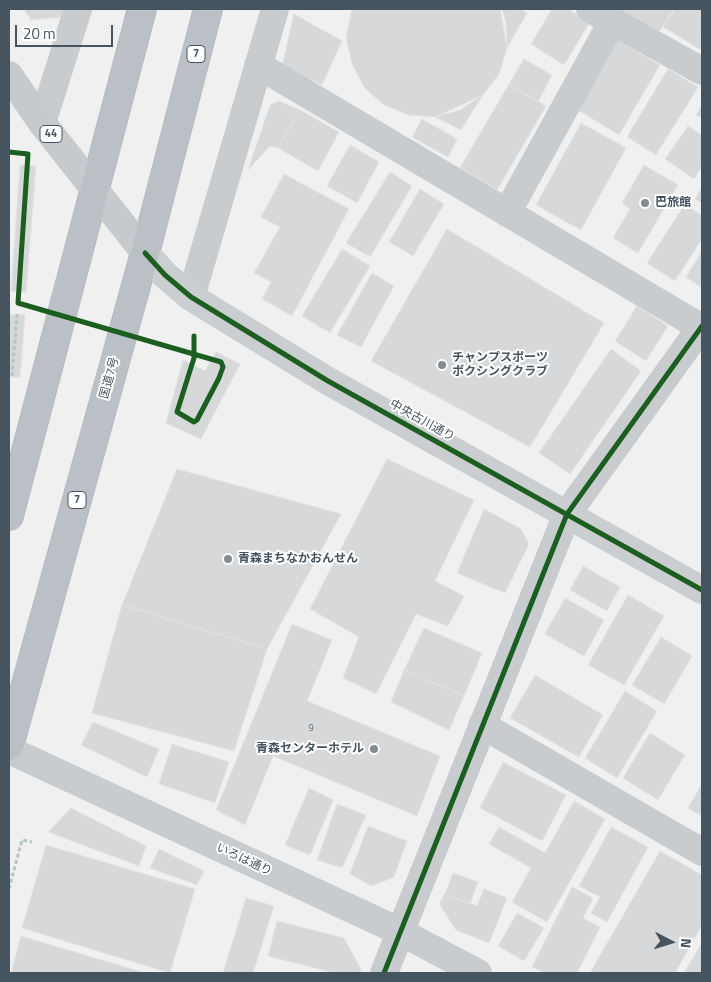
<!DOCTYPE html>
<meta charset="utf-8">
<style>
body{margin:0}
#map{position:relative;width:711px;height:982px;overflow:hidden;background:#f1f0f0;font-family:"Titillium Web",sans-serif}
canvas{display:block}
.frame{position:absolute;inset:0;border:10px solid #45545f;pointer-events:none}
.north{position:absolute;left:646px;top:917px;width:50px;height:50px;-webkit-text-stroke:4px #fff;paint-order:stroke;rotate:95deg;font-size:14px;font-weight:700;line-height:20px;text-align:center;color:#45545f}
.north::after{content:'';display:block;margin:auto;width:18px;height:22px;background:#45545f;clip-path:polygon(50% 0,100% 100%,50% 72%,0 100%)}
.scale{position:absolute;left:15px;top:25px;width:98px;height:22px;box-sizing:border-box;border:2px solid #45545f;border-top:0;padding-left:6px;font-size:15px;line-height:18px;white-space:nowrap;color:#45545f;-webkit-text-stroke:4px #fff;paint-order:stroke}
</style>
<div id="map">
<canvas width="711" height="982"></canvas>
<div class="frame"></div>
<div class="north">N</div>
<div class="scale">20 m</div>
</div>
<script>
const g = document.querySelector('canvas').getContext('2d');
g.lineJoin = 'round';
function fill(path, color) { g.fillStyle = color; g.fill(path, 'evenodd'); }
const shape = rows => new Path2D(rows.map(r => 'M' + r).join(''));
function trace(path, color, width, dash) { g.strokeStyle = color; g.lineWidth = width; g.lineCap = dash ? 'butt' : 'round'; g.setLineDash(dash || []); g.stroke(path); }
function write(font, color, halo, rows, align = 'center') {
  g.font = font + ' "Titillium Web","Noto Sans JP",sans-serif'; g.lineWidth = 4; g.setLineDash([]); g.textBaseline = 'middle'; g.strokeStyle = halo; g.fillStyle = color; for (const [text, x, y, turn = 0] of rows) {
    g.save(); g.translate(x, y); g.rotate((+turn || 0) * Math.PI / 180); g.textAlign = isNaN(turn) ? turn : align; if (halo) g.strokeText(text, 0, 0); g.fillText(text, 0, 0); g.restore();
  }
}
const building = shape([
 [24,9,64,9,61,17,31,20,24,9],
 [352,9,502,9,506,22,507,48,499,74,483,95,460,110,435,117,409,115,384,105,364,87,352,64,346,38,352,9],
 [500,9,519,9,527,13,507,48,500,9],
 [552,9,568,9,590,22,564,65,531,44,552,9],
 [612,9,671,9,673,11,656,36,612,9],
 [675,9,702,9,701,50,663,27,675,9],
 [294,14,342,41,322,85,282,66,294,14],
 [616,39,660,65,619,135,576,109,616,39],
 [524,59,552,75,538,102,509,84,524,59],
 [668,69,698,87,656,155,627,137,668,69],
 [509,84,546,106,497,190,460,168,509,84],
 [483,95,461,130,435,117,483,95],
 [279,101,300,110,278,148,270,146,248,170,270,105,279,101],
 [702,104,702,118,696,115,702,104],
 [300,110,339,132,318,171,278,148,300,110],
 [422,119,457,139,448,157,412,137,422,119],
 [581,123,626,148,581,230,536,205,581,123],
 [688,126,702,135,702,166,694,179,665,159,688,126],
 [350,145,379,162,357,203,327,186,350,145],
 [20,165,36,166,26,292,11,291,20,165],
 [644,165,678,185,638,253,613,238,630,209,622,203,644,165],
 [390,172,412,186,370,257,346,243,390,172],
 [284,174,349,209,292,316,262,299,271,282,254,273,280,227,261,217,284,174],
 [702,188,702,203,695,199,702,188],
 [420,189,444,204,413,256,389,242,420,189],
 [685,204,702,216,702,239,675,281,647,263,685,204],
 [447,229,604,323,530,447,371,361,447,229],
 [342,249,370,266,330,333,302,316,342,249],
 [702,251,702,288,686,277,702,251],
 [372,273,394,286,361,347,337,335,372,273],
 [637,306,668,326,646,361,615,341,637,306],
 [9,314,25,315,20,377,9,377,9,314],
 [611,349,641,371,570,474,539,453,611,349],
 [216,352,240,364,201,439,166,423,183,360,205,371,216,352],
 [387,459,474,500,435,581,464,596,448,626,416,614,376,694,343,678,359,637,310,609,387,459],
 [177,469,341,514,267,649,122,605,177,469],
 [484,509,521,529,529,544,505,593,457,573,484,509],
 [583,566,620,587,607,611,570,590,583,566],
 [628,595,664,616,624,685,588,665,628,595],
 [565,598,604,620,584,656,545,634,565,598],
 [122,605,267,649,234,751,92,713,122,605],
 [292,624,332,640,307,701,440,756,417,816,273,756,245,825,216,810,292,624],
 [424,628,482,653,464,696,404,670,424,628],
 [661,637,692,656,664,704,632,685,661,637],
 [404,670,464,696,449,730,391,702,404,670],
 [535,675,603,715,579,757,510,718,535,675],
 [625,691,657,711,617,778,585,758,625,691],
 [93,722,159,749,147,777,81,745,93,722],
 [650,733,685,755,658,800,623,778,650,733],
 [172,744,229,762,215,803,159,784,172,744],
 [503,762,566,795,542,841,480,808,503,762],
 [702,784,702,816,688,808,702,784],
 [309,788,333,800,310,855,285,845,309,788],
 [574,801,605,819,547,922,512,902,531,868,489,844,499,827,545,853,574,801],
 [337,804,366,815,342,868,317,860,337,804],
 [71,808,146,846,139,866,48,832,71,808],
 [368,826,407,841,394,877,372,886,350,874,368,826],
 [611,827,648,847,607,922,591,913,600,897,579,886,611,827],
 [46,845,195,889,170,973,22,928,46,845],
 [159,849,204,871,197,885,150,868,159,849],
 [660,851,702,875,702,925,675,973,590,973,660,851],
 [453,873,478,882,470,904,445,894,453,873],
 [572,887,593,898,583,918,600,927,577,973,545,973,532,967,572,887],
 [484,889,507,898,489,943,456,930,439,904,445,894,477,906,484,889],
 [246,898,274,906,253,973,223,973,246,898],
 [517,913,544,928,524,961,498,946,517,913],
 [277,921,344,938,361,969,360,973,335,973,268,956,277,921],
 [21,936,145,973,11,973,21,936],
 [702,943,702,973,684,973,702,943]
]);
fill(building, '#d7d8d9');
trace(building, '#e2e2e3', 1);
const highway = shape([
 [9,516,142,9],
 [9,746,145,253,208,9]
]);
trace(highway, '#b4bac1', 30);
trace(shape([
 [12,376,17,314],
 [9,889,22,840,32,842]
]), '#b6c5c0', 3, [4, 2.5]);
trace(shape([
 [590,9,702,71],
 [258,65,702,328],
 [42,123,78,9],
 [507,213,612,22],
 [191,297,275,9],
 [482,725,702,852],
 [9,750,399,931,478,973],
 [384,973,567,514,702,326]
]), '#c9cccf', 28);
trace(shape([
 [145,253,165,275,191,297,328,381,702,590]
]), '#caced1', 28);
trace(shape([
 [9,75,42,123,145,253]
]), '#c6cacd', 28);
trace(highway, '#bbc0c6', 28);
trace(shape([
 [9,152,28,154,18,303,221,362,223,367,219,378,197,420,194,422,177,412,194,358,194,336],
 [145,253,165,275,191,297,328,381,702,590],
 [384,973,567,514,702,326]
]), '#1b5e20', 5);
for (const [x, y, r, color] of [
 [645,203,5,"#818b92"],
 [442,365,5,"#818b92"],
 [228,559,5,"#818b92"],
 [374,749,5,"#818b92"]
]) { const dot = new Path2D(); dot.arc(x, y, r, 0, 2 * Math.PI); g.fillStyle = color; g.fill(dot); trace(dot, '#fff', 2); }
write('10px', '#6b767f', null, [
 ["9",311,729]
]);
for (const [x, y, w] of [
 [196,54,18],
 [51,134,22],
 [77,500,18]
]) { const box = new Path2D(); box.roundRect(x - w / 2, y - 8.5, w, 17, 4); g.fillStyle = '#fff'; g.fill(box); trace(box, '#45545f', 1); }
write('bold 11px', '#45545f', null, [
 ["7",196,54],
 ["44",51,134],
 ["7",77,500]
]);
write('bold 12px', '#45545f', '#fff', [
 ["巴旅館",655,203],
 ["チャンプスポーツ",452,358],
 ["ボクシングクラブ",452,372],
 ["青森まちなかおんせん",238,559],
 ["青森センターホテル",364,749,"right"]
], 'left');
write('12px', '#45545f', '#fff', [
 ["国道7号",110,378,-75],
 ["中央古川通り",422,421,29],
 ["いろは通り",244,860,25]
]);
</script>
